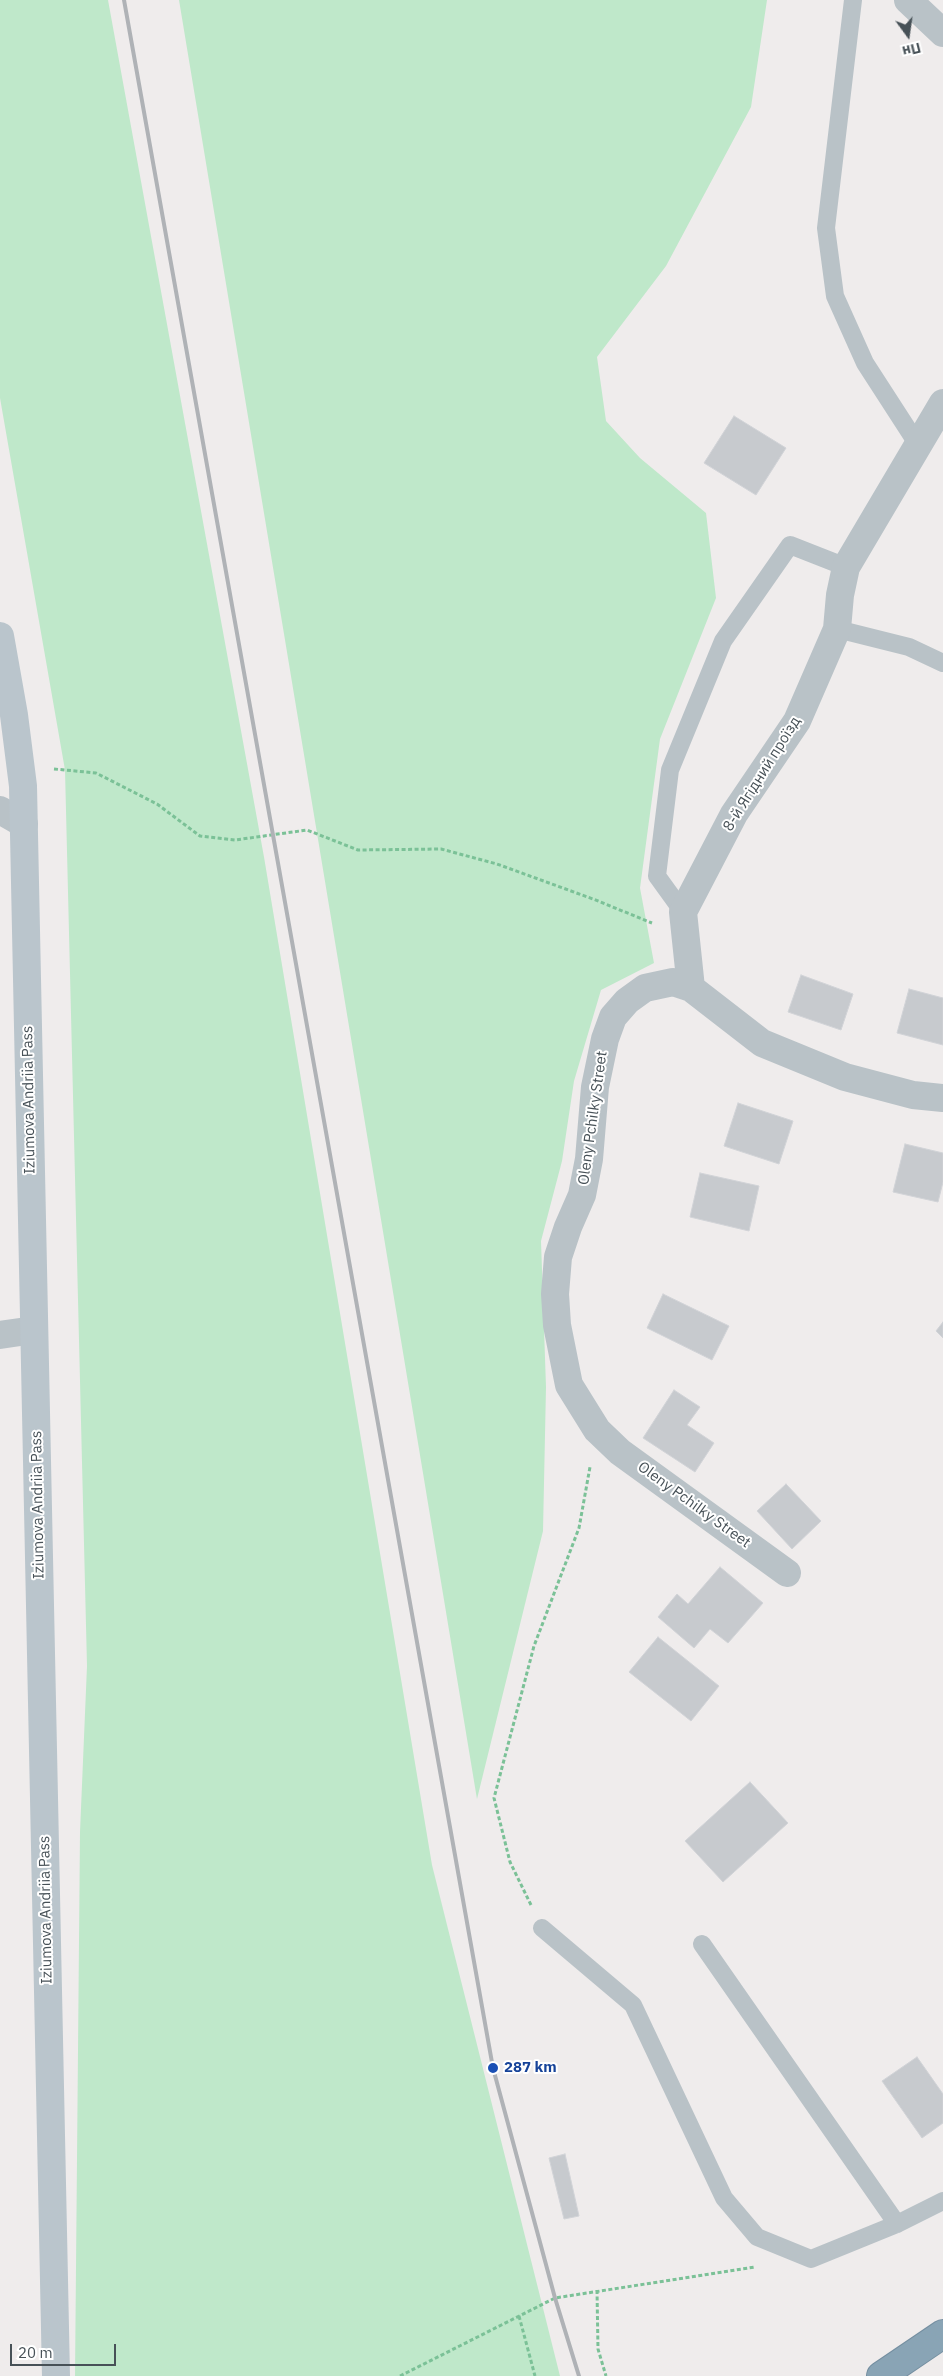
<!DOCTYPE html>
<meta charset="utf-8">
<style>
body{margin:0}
#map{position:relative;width:943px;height:2376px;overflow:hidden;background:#efecec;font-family:"IBM Plex Sans",sans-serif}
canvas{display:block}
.north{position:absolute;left:883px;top:10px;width:50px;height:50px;-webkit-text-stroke:4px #fff;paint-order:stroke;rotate:166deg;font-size:14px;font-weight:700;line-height:20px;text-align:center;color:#475157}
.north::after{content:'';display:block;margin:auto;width:18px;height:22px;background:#475157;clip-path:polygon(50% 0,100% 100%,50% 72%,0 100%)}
.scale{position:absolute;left:10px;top:2344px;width:106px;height:22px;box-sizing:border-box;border:2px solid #475157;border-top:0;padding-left:6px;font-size:15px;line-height:18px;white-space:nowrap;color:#475157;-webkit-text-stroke:4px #fff;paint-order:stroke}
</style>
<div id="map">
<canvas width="943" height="2376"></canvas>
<div class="north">Пн</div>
<div class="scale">20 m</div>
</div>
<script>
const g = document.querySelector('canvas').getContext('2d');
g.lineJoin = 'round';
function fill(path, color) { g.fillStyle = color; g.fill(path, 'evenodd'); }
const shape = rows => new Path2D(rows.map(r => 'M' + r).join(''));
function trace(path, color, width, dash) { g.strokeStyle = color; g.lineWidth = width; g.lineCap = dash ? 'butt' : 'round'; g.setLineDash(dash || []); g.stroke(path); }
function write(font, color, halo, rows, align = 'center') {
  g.font = font + ' "IBM Plex Sans",sans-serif'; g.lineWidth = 4; g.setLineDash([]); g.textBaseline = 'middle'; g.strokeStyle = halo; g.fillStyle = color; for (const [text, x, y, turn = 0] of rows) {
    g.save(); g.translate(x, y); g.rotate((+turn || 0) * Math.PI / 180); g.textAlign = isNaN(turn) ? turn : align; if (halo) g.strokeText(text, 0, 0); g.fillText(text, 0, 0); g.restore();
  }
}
fill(shape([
 [0,0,108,0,264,857,432,1865,560,2376,75,2376,80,1832,87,1666,65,770,0,398],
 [179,0,767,0,751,107,666,266,597,357,606,421,640,458,706,513,716,598,660,739,640,888,654,963,601,990,574,1081,562,1161,541,1241,546,1387,543,1531,477,1799]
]), '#bfe8ca');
const building = shape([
 [734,416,786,448,756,495,704,463,734,416],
 [801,975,853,994,841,1030,788,1012,801,975],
 [909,989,943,998,943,1045,897,1033,909,989],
 [738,1103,793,1121,779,1164,724,1146,738,1103],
 [905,1144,943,1153,943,1182,938,1202,893,1192,905,1144],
 [700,1173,759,1186,749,1231,690,1217,700,1173],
 [663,1294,729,1326,712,1360,647,1328,663,1294],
 [943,1322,943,1338,936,1331,943,1322],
 [674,1390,700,1407,687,1425,714,1443,695,1472,643,1438,674,1390],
 [786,1484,821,1521,792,1549,757,1511,786,1484],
 [720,1567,763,1603,728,1643,710,1629,694,1648,658,1617,677,1594,688,1604,720,1567],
 [658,1637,719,1686,691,1721,629,1672,658,1637],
 [750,1782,788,1823,723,1882,685,1841,750,1782],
 [917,2057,943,2094,943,2123,922,2138,882,2081,917,2057],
 [565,2154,579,2216,564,2219,549,2158,565,2154]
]);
fill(building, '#c7cace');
trace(building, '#d1d3d7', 1);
const highway = shape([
 [881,2376,943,2334]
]);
trace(highway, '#758fa1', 30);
trace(shape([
 [54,769,96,773,157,804,200,836,235,840,307,830,358,850,441,849,497,864,593,899,652,923],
 [531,1905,510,1862,494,1798,534,1646,579,1528,590,1467],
 [597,2290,598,2349,606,2376],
 [519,2316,535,2376],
 [400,2376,555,2298,755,2267]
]), '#7bc197', 3, [4, 2.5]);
trace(shape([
 [853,0,826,228,835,296,865,363,918,445],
 [837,629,909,647,943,663],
 [683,912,657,876,670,770,723,641,790,545,846,567],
 [542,1928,633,2005,724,2198,757,2237,811,2259,897,2224,943,2201],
 [702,1944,897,2224]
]), '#b9c2c7', 18);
trace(shape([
 [908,0,943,33],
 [0,810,24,824],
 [691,988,683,912,734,814,797,721,837,629,840,595,846,567,943,403],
 [0,1335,34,1330],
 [787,1573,620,1452,597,1430,569,1385,557,1325,555,1294,558,1257,568,1227,582,1195,589,1159,595,1087,605,1039,613,1017,627,1001,645,988,673,982,691,988,762,1043,845,1077,913,1095,943,1098]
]), '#b9c2c7', 28);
trace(shape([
 [0,636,14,715,23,786,56,2376]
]), '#bac5cc', 28);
trace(highway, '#89a4b5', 28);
trace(shape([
 [124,0,493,2068,555,2298,579,2376]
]), '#afb2b6', 4);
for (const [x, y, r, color] of [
 [493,2068,6,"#1a4fb4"]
]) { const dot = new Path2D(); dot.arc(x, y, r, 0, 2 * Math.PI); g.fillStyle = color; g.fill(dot); trace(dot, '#fff', 2); }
write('15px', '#475157', '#fff', [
 ["8-й Ягідний проїзд",762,774,-58],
 ["Iziumova Andriia Pass",29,1100,-91],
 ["Oleny Pchilky Street",593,1118,-82],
 ["Iziumova Andriia Pass",38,1505,-91],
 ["Oleny Pchilky Street",694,1505,36],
 ["Iziumova Andriia Pass",46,1910,-91]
]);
write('bold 15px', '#164399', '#fff', [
 ["287 km",504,2068]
], 'left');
</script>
